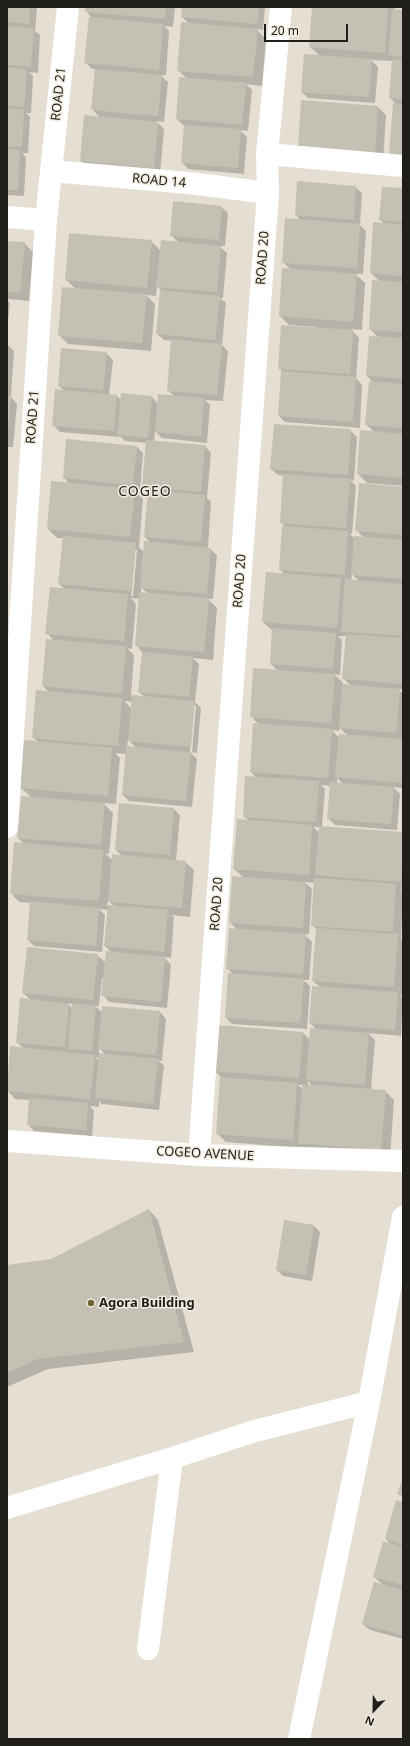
<!DOCTYPE html>
<style>
body{margin:0}
#map{position:relative;width:410px;height:1746px;overflow:hidden;background:#e5dfd3;font-family:"Noto Sans",sans-serif}
canvas{display:block}
.frame{position:absolute;inset:0;border:8px solid #201e1a;pointer-events:none}
.north{position:absolute;left:354px;top:1690px;width:40px;height:40px;-webkit-text-stroke:3px #f2ece0;paint-order:stroke;rotate:202deg;font-size:11px;font-weight:700;line-height:16px;text-align:center;color:#201e1a}
.north::after{content:'';display:block;margin:auto;width:14px;height:18px;background:#201e1a;clip-path:polygon(50% 0,100% 100%,50% 72%,0 100%)}
.scale{position:absolute;left:264px;top:24px;width:84px;height:18px;box-sizing:border-box;border:2px solid #201e1a;border-top:0;padding-left:5px;font-size:12px;line-height:14px;white-space:nowrap;color:#201e1a;-webkit-text-stroke:3px #f2ece0;paint-order:stroke}
</style>
<div id="map">
<canvas width="410" height="1746"></canvas>
<div class="frame"></div>
<div class="north">N</div>
<div class="scale">20 m</div>
</div>
<script>
const g = document.querySelector('canvas').getContext('2d');
g.lineJoin = 'round';
function fill(path, color) { g.fillStyle = color; g.fill(path, 'evenodd'); }
const shape = rows => new Path2D(rows.map(r => 'M' + r).join(''));
function trace(path, color, width, dash) { g.strokeStyle = color; g.lineWidth = width; g.lineCap = dash ? 'butt' : 'round'; g.setLineDash(dash || []); g.stroke(path); }
function write(font, color, halo, rows, align = 'center') {
  g.font = font + ' "Noto Sans",sans-serif'; g.lineWidth = 3; g.setLineDash([]); g.textBaseline = 'middle'; g.strokeStyle = halo; g.fillStyle = color; for (const [text, x, y, turn = 0] of rows) {
    g.save(); g.translate(x, y); g.rotate((+turn || 0) * Math.PI / 180); g.textAlign = isNaN(turn) ? turn : align; if (halo) g.strokeText(text, 0, 0); g.fillText(text, 0, 0); g.restore();
  }
}
fill(shape([
 [7,7,37,7,35,31,40,35,38,73,29,72,33,76,31,113,26,113,30,117,28,153,22,153,26,157,24,196,7,195],
 [86,7,175,7,173,27,164,26,169,31,166,75,160,75,168,82,164,122,156,121,164,129,160,174,87,168,81,161,100,118,93,110,96,69,92,69,85,62,93,19,86,11],
 [183,7,265,7,263,30,256,29,266,39,262,86,246,84,252,90,248,131,240,130,247,137,244,174,188,169,182,162,185,125,183,125,177,119,187,79,178,70,189,24,182,17],
 [313,7,393,7,396,10,403,11,403,164,396,104,390,98,393,61,371,60,378,67,375,103,308,98,302,92,320,56,310,47],
 [378,107,386,115,383,162,308,156],
 [355,187,362,193,360,225,366,231,363,274,355,274,365,283,362,330,351,329,359,338,356,378,362,385,360,428,285,422,279,416,282,371,279,368,316,327,289,325,280,316,291,270,283,262,301,221,296,215],
 [403,189,403,486,367,483,358,474,361,431,374,432,366,424,374,383,367,376,378,337,370,329,379,281,371,273,385,224,380,220],
 [221,207,228,213,225,246,219,246,227,253,223,298,220,298,226,303,222,345,228,351,223,401,205,400,210,405,207,443,162,438,155,431,154,442,205,446,211,453,207,498,211,502,208,548,210,549,217,555,213,599,208,599,217,608,213,660,193,658,199,664,195,702,201,708,197,753,190,752,197,759,192,807,129,801,123,795,126,754,115,753,120,758,116,804,103,803,113,813,109,854,105,853,112,860,122,856,116,850,174,809,180,815,176,861,185,862,194,870,190,917,171,915,174,917,171,958,164,957,171,965,167,1008,109,1002,103,995,104,978,102,978,99,1006,95,1006,103,1013,103,1007,160,1012,166,1019,162,1061,158,1060,164,1066,159,1110,102,1104,99,1101,99,1107,90,1106,94,1111,92,1136,34,1131,28,1124,30,1100,15,1099,7,1090,11,1047,23,1048,17,1042,31,1000,23,993,97,955,106,963,112,953,105,946,108,910,99,909,105,915,102,952,34,946,28,940,31,903,19,902,11,893,24,844,18,838,31,797,21,788,38,742,33,737,50,693,43,686,53,640,47,633,65,589,59,584,63,538,57,538,48,529,70,484,64,478,136,446,143,453,140,491,134,490,143,499,139,547,144,552,151,543,145,537,149,492,143,486,147,443,125,441,121,437,60,432,53,425,63,390,59,386,106,353,113,360,109,395,117,396,121,400,151,396,158,404,174,396,168,390,172,341,164,340,157,334,161,290,157,286,156,296,146,295,155,304,151,351,68,344,59,335,76,289,66,280,151,241,161,251,179,243,171,235],
 [135,550,137,550,133,596,131,596],
 [141,587,148,594,141,593],
 [131,598,140,599,136,645,143,653,139,692,145,697,131,696,134,655,127,648,132,649,136,604],
 [124,701,132,702,132,709],
 [194,706,196,706,192,752,190,752],
 [128,739,136,748,127,747],
 [108,900,114,906,107,906],
 [67,1003,73,1004,73,1009],
 [99,1048,105,1054,99,1054],
 [95,1057,100,1058,99,1061],
 [7,242,24,243,33,252,29,301,7,299],
 [7,300,10,303,7,330],
 [7,344,14,351,11,397,17,404,13,447,7,447],
 [350,430,357,437,354,481,350,480,356,486,352,534,349,533,355,539,364,538,356,530,403,488,403,689,398,689,403,694,403,788,393,787,400,794,397,830,335,825,328,818,331,786,321,785,325,789,322,827,403,833,403,890,400,889,403,892,401,939,403,941,403,996,400,995,403,999,401,1036,368,1033,375,1040,371,1090,385,1091,394,1100,390,1158,307,1152,302,1146,302,1148,226,1142,217,1133,221,1077,215,1071,302,1032,310,1040,317,1030,310,1023,320,987,313,981,317,930,312,925,315,883,305,882,312,889,309,934,304,934,312,942,309,980,303,980,310,986,307,1029,232,1024,226,1018,233,974,227,968,237,930,230,922,244,878,234,869,249,821,244,816,257,778,251,772,259,725,251,716,278,671,271,664,273,631,263,622,284,574,280,570,283,527,286,528,281,522,284,476,278,475,271,469],
 [352,574,359,581,351,581],
 [338,636,346,636,343,678,351,686,343,686,343,683,334,674,340,675,342,640],
 [340,728,348,736,339,738,332,730,339,731],
 [337,778,343,784,337,783],
 [313,827,320,827,320,833],
 [308,1081,313,1086,308,1085],
 [298,1085,303,1085,303,1090],
 [149,1210,158,1220,194,1352,48,1369,7,1387,7,1266,51,1260],
 [314,1226,320,1232,312,1281,283,1276,277,1270],
 [403,1503,403,1639,370,1630,363,1624,383,1585,374,1577,391,1545,386,1539]
]), '#0003');
fill(shape([
 [7,7,30,7,29,24,7,22],
 [85,7,166,7,165,19,85,12],
 [182,7,259,7,257,24,181,17],
 [312,7,388,7,385,53,309,47],
 [392,9,403,10,403,57,388,55],
 [89,17,163,24,159,70,84,63],
 [181,22,258,29,253,77,177,71],
 [7,26,34,28,31,67,7,65],
 [304,54,372,59,369,97,301,92],
 [392,59,403,60,403,99,389,98],
 [7,67,27,69,24,107,7,106],
 [95,69,162,75,158,116,91,110],
 [179,77,246,83,242,125,176,119],
 [301,100,378,106,375,154,298,148],
 [393,103,403,104,403,156,389,155],
 [7,108,24,109,22,147,7,146],
 [84,115,158,122,154,168,80,161],
 [184,125,241,129,238,168,181,163],
 [7,149,20,150,18,190,7,190],
 [297,181,356,186,354,220,295,215],
 [382,187,403,188,403,222,379,220],
 [173,201,222,206,219,240,170,236],
 [285,218,360,224,357,268,282,263],
 [373,222,403,225,403,276,370,273],
 [69,233,152,240,147,288,65,280],
 [161,240,221,246,217,292,156,287],
 [7,241,25,242,20,293,7,292],
 [282,268,357,274,353,322,279,316],
 [372,280,403,282,403,332,369,330],
 [62,287,147,294,142,343,58,336],
 [160,290,220,296,215,340,156,334],
 [281,325,353,330,350,374,278,369],
 [369,336,403,338,403,379,366,376],
 [171,339,222,344,217,395,167,391],
 [61,348,107,352,103,390,58,386],
 [281,371,356,377,353,422,278,416],
 [369,381,403,384,403,428,365,425],
 [55,389,117,395,114,431,52,426],
 [121,393,152,396,148,438,117,435],
 [158,394,204,398,201,437,155,432],
 [7,396,11,396,8,428,7,428],
 [274,424,351,429,348,475,270,469],
 [360,430,403,434,403,478,357,474],
 [66,439,137,446,133,485,63,478],
 [146,440,205,445,201,492,142,486],
 [283,474,350,479,346,528,280,523],
 [51,481,135,489,130,537,47,529],
 [359,483,403,487,403,535,355,531],
 [148,490,205,495,201,542,144,537],
 [282,526,348,531,345,575,279,570],
 [63,536,136,543,132,591,58,584],
 [354,536,403,540,403,579,351,575],
 [144,541,211,548,207,594,140,588],
 [266,572,341,578,337,628,262,622],
 [345,579,403,584,403,636,341,632],
 [50,587,128,594,124,641,45,634],
 [139,592,209,598,204,652,135,646],
 [272,628,336,633,333,669,270,664],
 [346,634,403,638,403,684,342,679],
 [46,639,126,646,122,694,42,686],
 [142,652,193,657,189,697,138,692],
 [253,668,335,674,331,723,250,717],
 [342,684,400,689,396,733,339,728],
 [36,690,122,698,118,746,32,738],
 [132,695,195,701,191,747,128,741],
 [253,723,332,729,328,778,250,772],
 [339,734,403,739,403,783,335,777],
 [24,740,112,748,108,796,20,788],
 [126,746,191,752,186,801,122,795],
 [245,776,319,781,316,822,243,817],
 [330,782,394,787,391,824,327,819],
 [21,796,105,803,101,845,17,838],
 [119,803,174,808,170,855,115,850],
 [237,819,312,825,309,875,233,869],
 [319,826,403,832,401,882,315,875],
 [14,842,103,850,99,901,10,894],
 [112,854,186,861,182,908,108,902],
 [232,876,306,882,303,928,229,923],
 [314,878,396,884,393,932,311,926],
 [30,901,99,908,96,946,27,940],
 [108,905,168,910,164,952,104,946],
 [229,928,306,934,303,974,226,969],
 [316,928,398,934,394,987,312,981],
 [27,947,98,954,93,1000,22,993],
 [106,951,165,957,161,1002,101,996],
 [228,973,304,979,300,1023,225,1018],
 [312,986,398,992,395,1030,309,1023],
 [20,998,69,1004,65,1047,16,1043],
 [72,1003,96,1006,92,1051,68,1049],
 [102,1006,160,1011,156,1055,98,1049],
 [217,1025,303,1032,299,1078,214,1071],
 [310,1028,369,1033,365,1085,306,1080],
 [10,1046,95,1055,90,1099,7,1091],
 [99,1053,158,1059,153,1104,95,1098],
 [220,1077,297,1083,293,1140,216,1134],
 [302,1084,386,1090,381,1150,298,1143],
 [29,1098,88,1103,86,1130,27,1125],
 [149,1209,184,1342,37,1359,7,1373,7,1265,51,1259],
 [284,1220,314,1225,306,1275,276,1270],
 [403,1477,403,1496,397,1494],
 [396,1500,403,1502,403,1545,385,1539],
 [383,1541,403,1547,403,1585,373,1577],
 [374,1582,403,1590,403,1635,362,1624]
]), '#c5c0b4');
trace(shape([
 [267,154,403,166],
 [51,171,189,183,268,193],
 [7,217,46,220],
 [7,827,46,220,68,7],
 [7,1141,199,1155,403,1161],
 [199,1155,268,193,267,154,281,7],
 [7,1508,172,1458,255,1431,369,1402],
 [148,1649,172,1458],
 [299,1739,369,1402,403,1217]
]), '#fff', 22);
for (const [x, y, r, color] of [
 [91,1303,4,"#6c6532"]
]) { const dot = new Path2D(); dot.arc(x, y, r, 0, 2 * Math.PI); g.fillStyle = color; g.fill(dot); trace(dot, '#f2ece0', 1.5); }
write('13px', '#201e1a', '#f2ece0', [
 ["ROAD 21",59,94,-84],
 ["ROAD 14",159,181,5],
 ["ROAD 20",263,258,-86],
 ["ROAD 21",33,417,-86],
 ["ROAD 20",240,581,-86],
 ["ROAD 20",217,904,-86],
 ["COGEO AVENUE",205,1154,3]
]);
write('bold 13px', '#201e1a', '#f2ece0', [
 ["Agora Building",99,1303]
], 'left');
g.letterSpacing = '1px';
write('14px', '#201e1a', '#f2ece0', [
 ["COGEO",145,492]
]);
g.letterSpacing = '0px';
</script>
